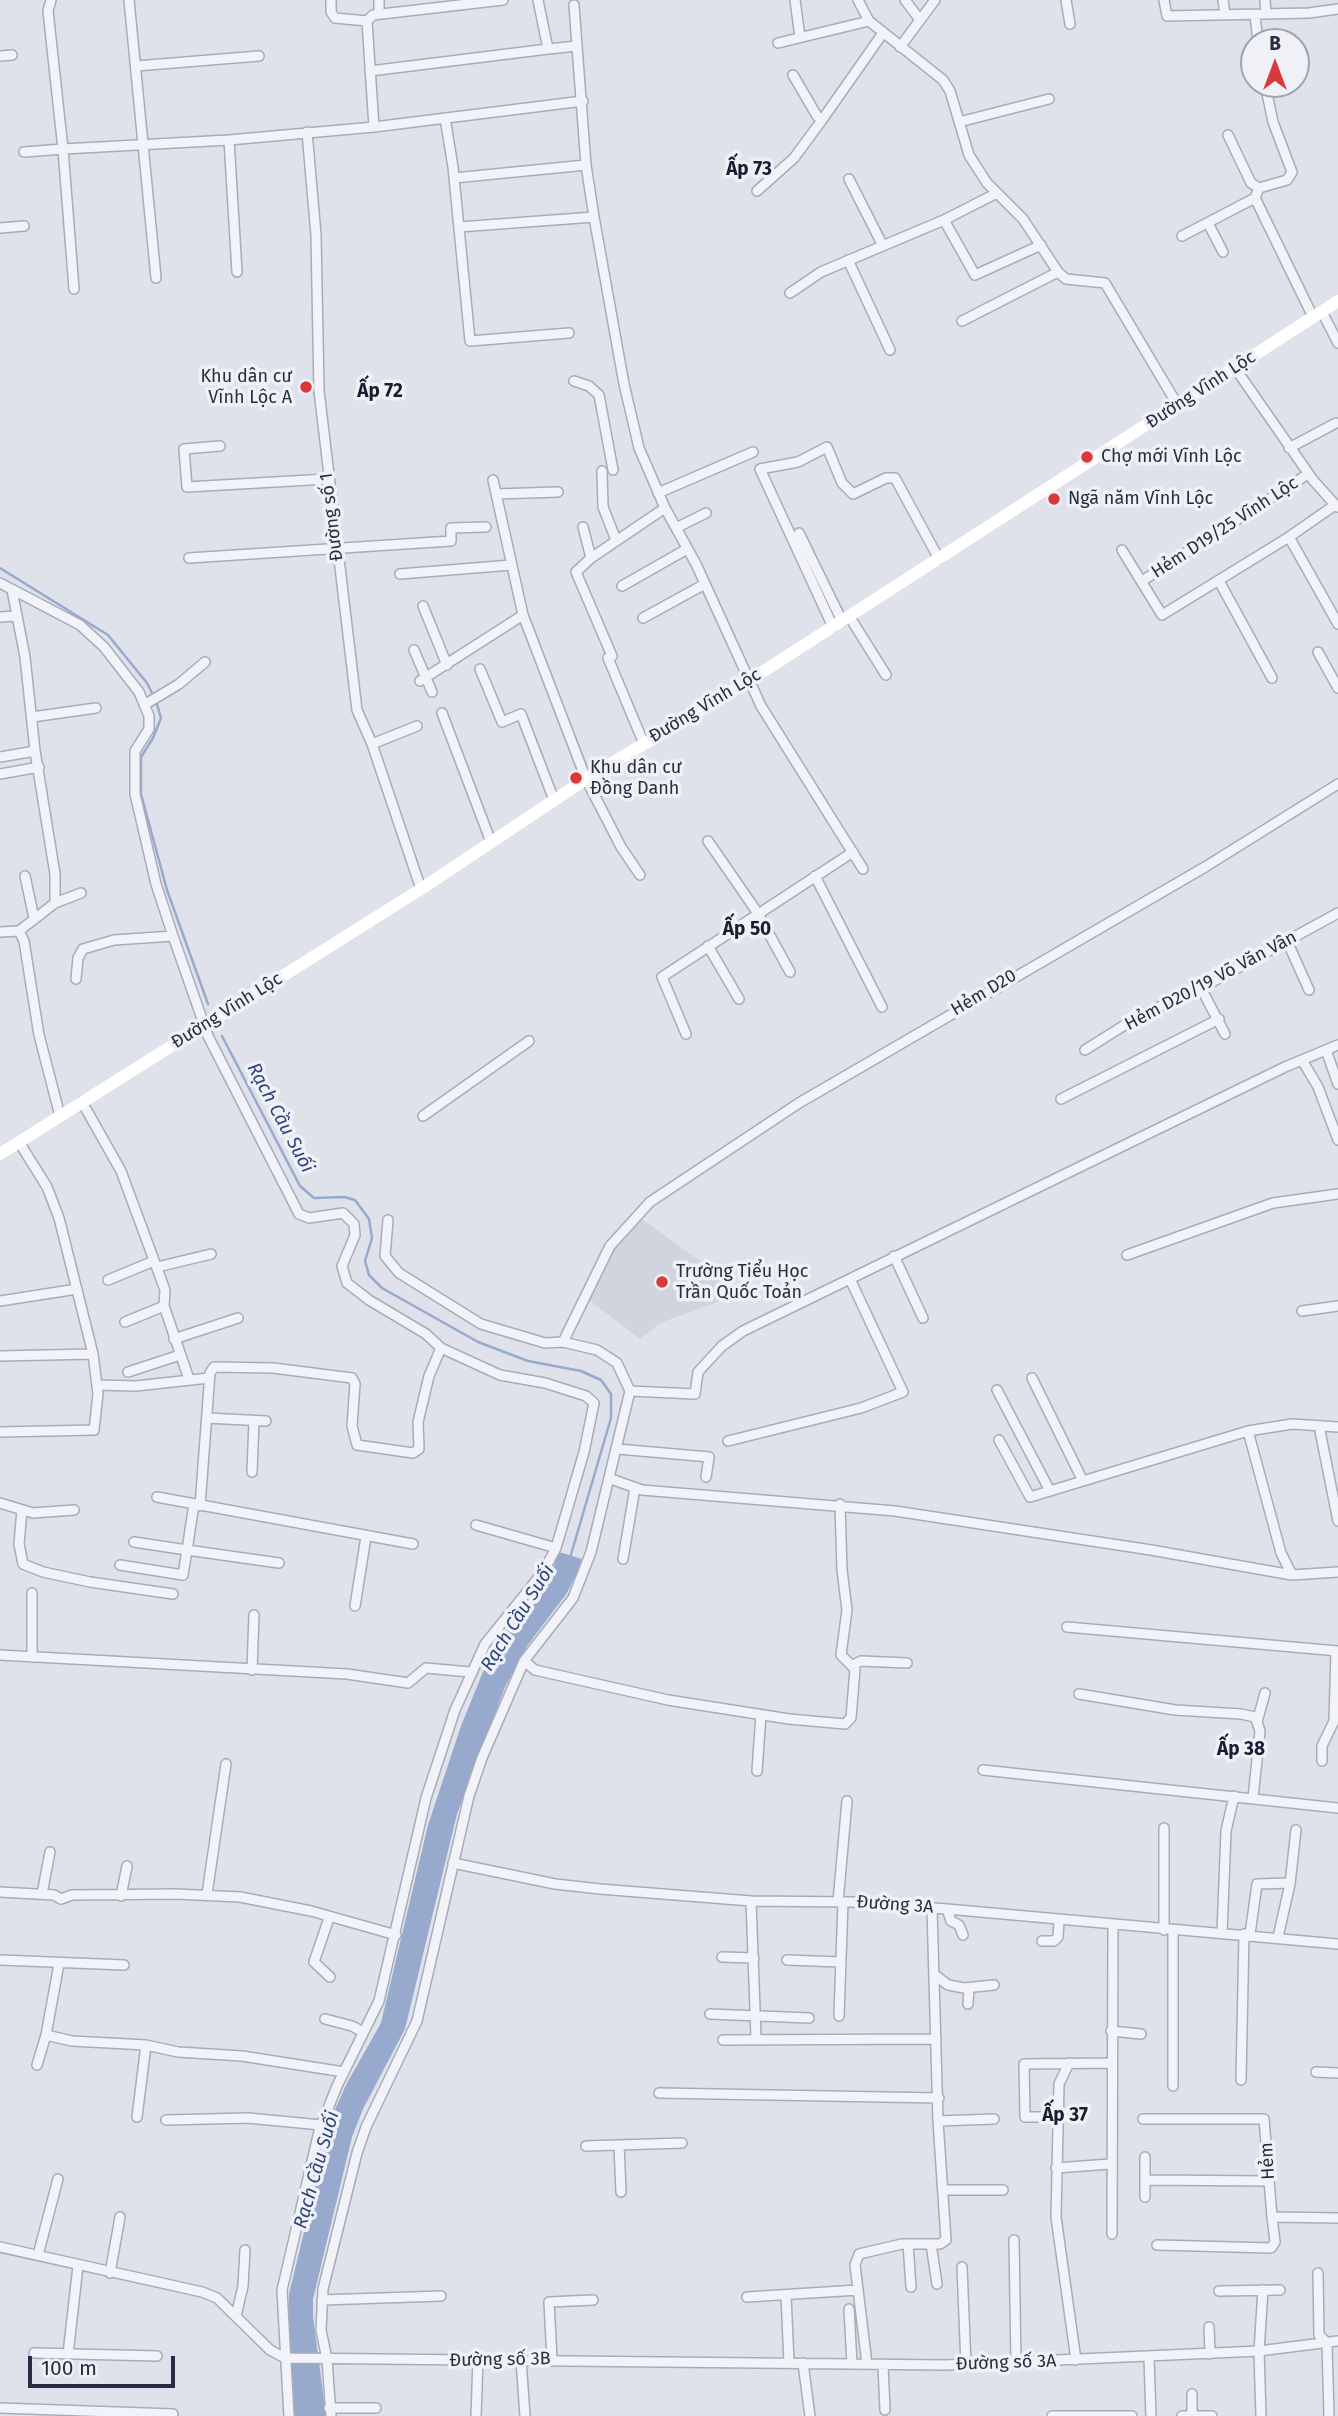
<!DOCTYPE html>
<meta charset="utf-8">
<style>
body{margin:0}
#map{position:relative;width:1338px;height:2416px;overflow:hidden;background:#dfe2ea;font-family:"Fira Sans",sans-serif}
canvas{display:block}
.north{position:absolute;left:1240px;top:28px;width:70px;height:70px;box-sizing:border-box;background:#eff1f7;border:2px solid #9fa3af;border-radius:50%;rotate:0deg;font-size:19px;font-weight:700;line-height:28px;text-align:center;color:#272d42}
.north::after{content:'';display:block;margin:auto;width:24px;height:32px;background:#da393b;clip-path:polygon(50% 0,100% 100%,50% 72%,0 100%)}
.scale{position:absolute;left:28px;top:2356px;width:147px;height:32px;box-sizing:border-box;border:4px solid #272d42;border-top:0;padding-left:9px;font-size:21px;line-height:24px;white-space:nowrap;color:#272d42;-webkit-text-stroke:5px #eff1f7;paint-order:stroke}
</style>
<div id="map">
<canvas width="1338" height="2416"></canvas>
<div class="north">B</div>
<div class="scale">100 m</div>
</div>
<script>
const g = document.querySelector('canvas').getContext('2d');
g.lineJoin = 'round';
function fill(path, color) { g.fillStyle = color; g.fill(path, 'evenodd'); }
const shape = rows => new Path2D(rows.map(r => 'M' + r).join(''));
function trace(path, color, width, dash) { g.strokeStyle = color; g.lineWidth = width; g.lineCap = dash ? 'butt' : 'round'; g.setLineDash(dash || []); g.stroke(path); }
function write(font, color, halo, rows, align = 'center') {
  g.font = font + ' "Fira Sans",sans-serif'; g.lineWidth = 7; g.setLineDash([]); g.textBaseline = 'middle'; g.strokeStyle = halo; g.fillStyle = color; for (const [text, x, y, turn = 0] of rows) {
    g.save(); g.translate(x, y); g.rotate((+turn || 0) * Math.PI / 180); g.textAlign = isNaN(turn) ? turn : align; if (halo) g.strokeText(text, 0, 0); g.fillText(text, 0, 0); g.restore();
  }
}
fill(shape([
 [639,1217,710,1268,721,1264,734,1296,660,1323,640,1339,588,1299,614,1248]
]), '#d1d4df');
fill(shape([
 [559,1552,582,1559,576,1575,567,1593,527,1646,505,1687,457,1814,405,2029,363,2109,352,2137,313,2299,313,2316,326,2416,295,2416,289,2366,289,2294,332,2116,347,2083,381,2023,428,1825,461,1726,489,1657,504,1632,526,1615,546,1587]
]), '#97aacd');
trace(shape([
 [0,568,108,635,147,683,153,695],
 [156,701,161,718,153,738,141,757,141,794,167,890,208,1004],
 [222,1036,300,1186,314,1198,344,1197,355,1200,369,1219,372,1238,365,1261,369,1275,382,1288,478,1342,528,1361,581,1371,601,1380,611,1394,611,1418,570,1558]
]), '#97aacd', 2.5);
const street = shape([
 [51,0,48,11,63,149,229,140,374,127,583,101],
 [129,0,156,278],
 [331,0,331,12,335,18,367,21],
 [538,0,548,49,577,46,586,165,594,217,624,384,639,448,665,508,696,564,761,706,863,869],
 [795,0,800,37],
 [858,0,869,21,943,80,950,91,969,155,987,183,1023,219,1058,272,1066,279,1105,283,1177,404],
 [905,0,920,20],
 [1066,0,1070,24],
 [1164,0,1167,16,1309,13,1338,9],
 [1223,0,1225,14],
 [1265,0,1266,14],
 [574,5,577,46],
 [379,14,379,0],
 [1255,15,1258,42],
 [778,43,869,21],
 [900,47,935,0],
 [0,56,12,55],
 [136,66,259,56],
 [370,71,548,49],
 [793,75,817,116,822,120,883,33],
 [445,118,453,167,470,341,569,333],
 [959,122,1049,99],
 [374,127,367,21,373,15,503,0],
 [307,132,316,235,319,391,357,710,372,744,421,889],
 [1228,135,1251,183,1259,188,1287,180,1292,172,1273,122,1265,84],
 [229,140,237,272],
 [24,152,63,149,74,289],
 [454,178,586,165],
 [849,179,883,246],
 [1259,188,1255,198,1313,317],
 [757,191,794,158,822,120],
 [944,220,997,193],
 [1208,223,1223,252],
 [459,227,594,217],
 [0,228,24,226],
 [1182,236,1255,198],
 [848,260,890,350],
 [790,293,821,272,944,220,975,275,1041,245],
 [1322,312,1338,343],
 [962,321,1058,272],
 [1235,368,1313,480,1337,507],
 [574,381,589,386,599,395,613,470],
 [220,446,184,449,187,487,327,479],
 [1289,448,1336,423],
 [602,471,603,507,616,540],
 [493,480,523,615,586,779,621,847,640,875],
 [658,493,753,452],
 [496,494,558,492],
 [583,527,591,558],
 [676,528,706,513],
 [799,533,842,621],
 [1289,537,1338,624],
 [1122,550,1162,615,1289,537,1335,505],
 [189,558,451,541,451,528,486,527],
 [400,574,511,565],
 [1142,581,1308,474],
 [1219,581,1272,678],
 [0,583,80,625,104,647,139,692,149,716,149,729,135,751,135,794,156,884,173,936,208,1036,299,1214,309,1218,343,1213,354,1224,355,1235,342,1266,347,1283,369,1300,426,1334,441,1348,500,1375,545,1383,586,1396,594,1403,584,1452,556,1548,543,1572,485,1644,455,1710,426,1798,379,2001,337,2086,319,2131,282,2290,289,2416],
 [622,586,687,549],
 [12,590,25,657,35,751,55,874,55,903],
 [423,606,447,665],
 [849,616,886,675],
 [0,617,17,616],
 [643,618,705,584],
 [833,627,760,469,798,462,827,447,842,483,853,494,886,478,895,478,939,559],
 [414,650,432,692],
 [1318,652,1338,688],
 [480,669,502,722,521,714,554,800],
 [420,681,523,615],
 [144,705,179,684,205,662],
 [442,713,491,842],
 [32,717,96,708],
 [372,744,417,726],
 [644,744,608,658,612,656,576,572,591,558,665,508],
 [0,757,35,751],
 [0,774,39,767],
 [708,841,757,912,790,972],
 [25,876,34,918],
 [815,876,882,1007],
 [19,931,55,903,81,893],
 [0,932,19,931,24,941,39,1035,60,1116],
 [1287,941,1309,990],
 [708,946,739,999],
 [76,979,78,958,83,949,114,940,173,936],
 [1201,988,1225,1034],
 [686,1034,662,977,853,852],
 [1085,1050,1139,1016,1201,988,1338,913],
 [1326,1050,1338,1084],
 [1302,1060,1318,1087,1338,1140],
 [1061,1099,1219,1019],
 [82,1102,121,1171,165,1290,164,1306,189,1379],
 [423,1116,529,1041],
 [1127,1255,1273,1203,1338,1194],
 [894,1256,923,1318],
 [157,1267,211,1254],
 [108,1280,154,1261],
 [0,1301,77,1289],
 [1302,1311,1338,1306],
 [125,1322,164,1306],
 [174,1339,238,1318],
 [563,1342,610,1246,650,1202,799,1103,1205,867,1338,784],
 [0,1356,93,1354],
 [128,1372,180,1355],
 [1032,1378,1082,1479],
 [97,1385,136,1386,209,1378],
 [997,1390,1049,1489],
 [630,1391,695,1394,698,1372,722,1346,743,1331,1285,1067,1338,1045],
 [207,1418,266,1421],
 [1319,1426,1338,1521],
 [1248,1431,1281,1553,1292,1575],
 [0,1432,94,1430,98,1394,93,1354,59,1218,47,1187,19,1142],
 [999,1440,1030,1497,1248,1431,1292,1424,1338,1427],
 [728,1441,861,1408,903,1392,850,1279],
 [618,1449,709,1457,706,1477],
 [252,1472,254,1421],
 [611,1479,642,1490,895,1511,1151,1550,1292,1575,1338,1572],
 [157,1497,413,1544],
 [0,1503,33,1513,74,1510],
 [200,1506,210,1373,214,1367,273,1368,352,1378,355,1384,352,1426,357,1445,413,1453,419,1449,418,1422,429,1376,441,1348],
 [22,1510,19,1544,23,1564,43,1572,90,1582,173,1594],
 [476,1525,556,1548],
 [134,1542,187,1550,194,1504],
 [623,1559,635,1488],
 [120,1565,183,1575,187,1550,279,1563],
 [32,1593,32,1657],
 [355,1606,366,1537],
 [1067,1627,1338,1651],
 [0,1655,347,1674,408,1683,426,1668,470,1672],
 [524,1661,535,1670,668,1700,789,1719,845,1724,851,1718,855,1669,841,1655,847,1610,842,1570,840,1504],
 [853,1665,861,1661,907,1663],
 [252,1670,254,1615],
 [1079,1694,1175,1710,1241,1714,1255,1717,1257,1722],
 [1322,1761,1322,1746,1334,1721,1336,1651],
 [983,1770,1338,1808],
 [757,1771,761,1715],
 [1253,1798,1260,1731,1257,1722,1265,1693],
 [1164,1828,1164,1930],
 [453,1863,555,1884,600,1889,751,1901,852,1902,947,1909,1338,1944],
 [0,1892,54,1895,61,1899,72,1895,176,1894,240,1897,311,1911,396,1935],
 [42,1894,50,1852],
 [207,1894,226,1764],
 [121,1896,127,1866],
 [751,1901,756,2037],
 [838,1902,847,1801],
 [947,1909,951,1921,959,1925,963,1935],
 [329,1918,314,1962,330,1977],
 [1173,1931,1173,2086],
 [1222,1933,1226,1831,1234,1796],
 [1250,1934,1257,1884,1290,1883],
 [1278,1937,1290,1884,1296,1830],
 [1042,1941,1054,1941,1058,1937,1059,1920],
 [722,1957,754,1958],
 [0,1960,124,1965],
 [787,1960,840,1962],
 [934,1974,948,1985,964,1988,994,1985],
 [968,2004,969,1988],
 [710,2014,809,2018],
 [839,2016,843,1902],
 [325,2019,352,2026,363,2032],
 [1111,2031,1141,2034],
 [46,2035,72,2041,146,2045,178,2052,242,2056,344,2072],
 [723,2040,936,2039],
 [1069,2063,1059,2084,1056,2217,1076,2360],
 [37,2065,46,2035,59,1964],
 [1316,2072,1338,2073],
 [1241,2080,1244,1934],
 [659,2093,939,2098],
 [137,2117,146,2045],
 [1058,2117,1025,2117,1024,2064,1111,2063],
 [1143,2119,1264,2119,1272,2217,1338,2218],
 [166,2120,248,2118,321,2125],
 [938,2121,994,2119],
 [619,2145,621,2192],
 [586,2146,682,2143],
 [1056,2168,1110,2164],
 [1146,2180,1269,2181],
 [944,2190,1003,2190],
 [1145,2197,1145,2157],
 [1112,2234,1113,1925],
 [1014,2240,1016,2363],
 [908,2244,911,2287],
 [931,2244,937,2284],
 [1157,2245,1271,2248,1275,2242,1272,2217],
 [0,2247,202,2292,217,2298,270,2350,285,2358,945,2365,1259,2351,1338,2341],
 [38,2255,58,2179],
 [962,2267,966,2365],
 [110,2273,120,2217],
 [1318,2273,1319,2335,1327,2343,1329,2416],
 [1219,2291,1280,2290],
 [786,2295,789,2363],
 [747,2297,858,2290],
 [322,2300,441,2296],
 [849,2309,852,2364],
 [236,2316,243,2286,245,2250],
 [1209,2327,1210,2354],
 [34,2353,157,2356],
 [68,2354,78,2266],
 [1149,2358,1151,2416],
 [521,2359,525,2416],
 [552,2359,549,2302,593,2300],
 [803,2363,810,2416],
 [867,2364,855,2265,859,2254,902,2244,940,2244,946,2240,938,2121,932,1908],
 [883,2365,885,2410],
 [1192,2394,1192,2416],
 [0,2408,173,2414],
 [329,2408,376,2408],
 [331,2416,327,2359,321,2330,323,2289,357,2153,366,2127,417,2021,469,1796,482,1758,524,1661,573,1598,591,1552,630,1391,617,1363,597,1350,563,1342,545,1343,481,1324,399,1273,385,1256,388,1220],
 [476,2416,478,2360],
 [1052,2416,1132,2416],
 [1182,2416,1212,2416],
 [1261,2416,1259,2351,1263,2290]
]);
trace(street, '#a8acb8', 12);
trace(street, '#f2f3f8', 9);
trace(shape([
 [0,1154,421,889,586,779,750,680,1338,301]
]), '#fff', 12);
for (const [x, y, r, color] of [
 [306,387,7,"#da393b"],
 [1087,457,7,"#da393b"],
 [1054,499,7,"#da393b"],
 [576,778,7,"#da393b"],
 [662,1282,7,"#da393b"]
]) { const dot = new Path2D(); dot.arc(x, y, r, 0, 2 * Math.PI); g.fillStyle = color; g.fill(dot); trace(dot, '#eff1f7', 2.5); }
write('18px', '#272d42', '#eff1f7', [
 ["Khu dân cư",292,377,"right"],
 ["Vĩnh Lộc A",292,398,"right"],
 ["Chợ mới Vĩnh Lộc",1101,457],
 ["Ngã năm Vĩnh Lộc",1068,499],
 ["Khu dân cư",590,768],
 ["Đồng Danh",590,789],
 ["Trường Tiểu Học",676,1272],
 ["Trần Quốc Toản",676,1293]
], 'left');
write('18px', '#272d42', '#eff1f7', [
 ["Đường Vĩnh Lộc",1201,390,-33],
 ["Đường số 1",332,517,-97],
 ["Hẻm D19/25 Vĩnh Lộc",1225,528,-33],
 ["Đường Vĩnh Lộc",705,706,-31],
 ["Hẻm D20/19 Võ Văn Vân",1211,981,-28],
 ["Hẻm D20",984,993,-31],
 ["Đường Vĩnh Lộc",227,1011,-32],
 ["Đường 3A",895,1905,4],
 ["Hẻm",1268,2161,-93],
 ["Đường số 3B",500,2360,-1],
 ["Đường số 3A",1006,2363,-2]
]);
write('bold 19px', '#191e33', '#eff1f7', [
 ["Ấp 73",749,170],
 ["Ấp 72",380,392],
 ["Ấp 50",747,930],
 ["Ấp 38",1241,1750],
 ["Ấp 37",1065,2116]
]);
write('italic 19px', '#2d457a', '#eff1f7', [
 ["Rạch Cầu Suối",280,1118,62],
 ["Rạch Cầu Suối",518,1618,-58],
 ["Rạch Cầu Suối",317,2170,-74]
]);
</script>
